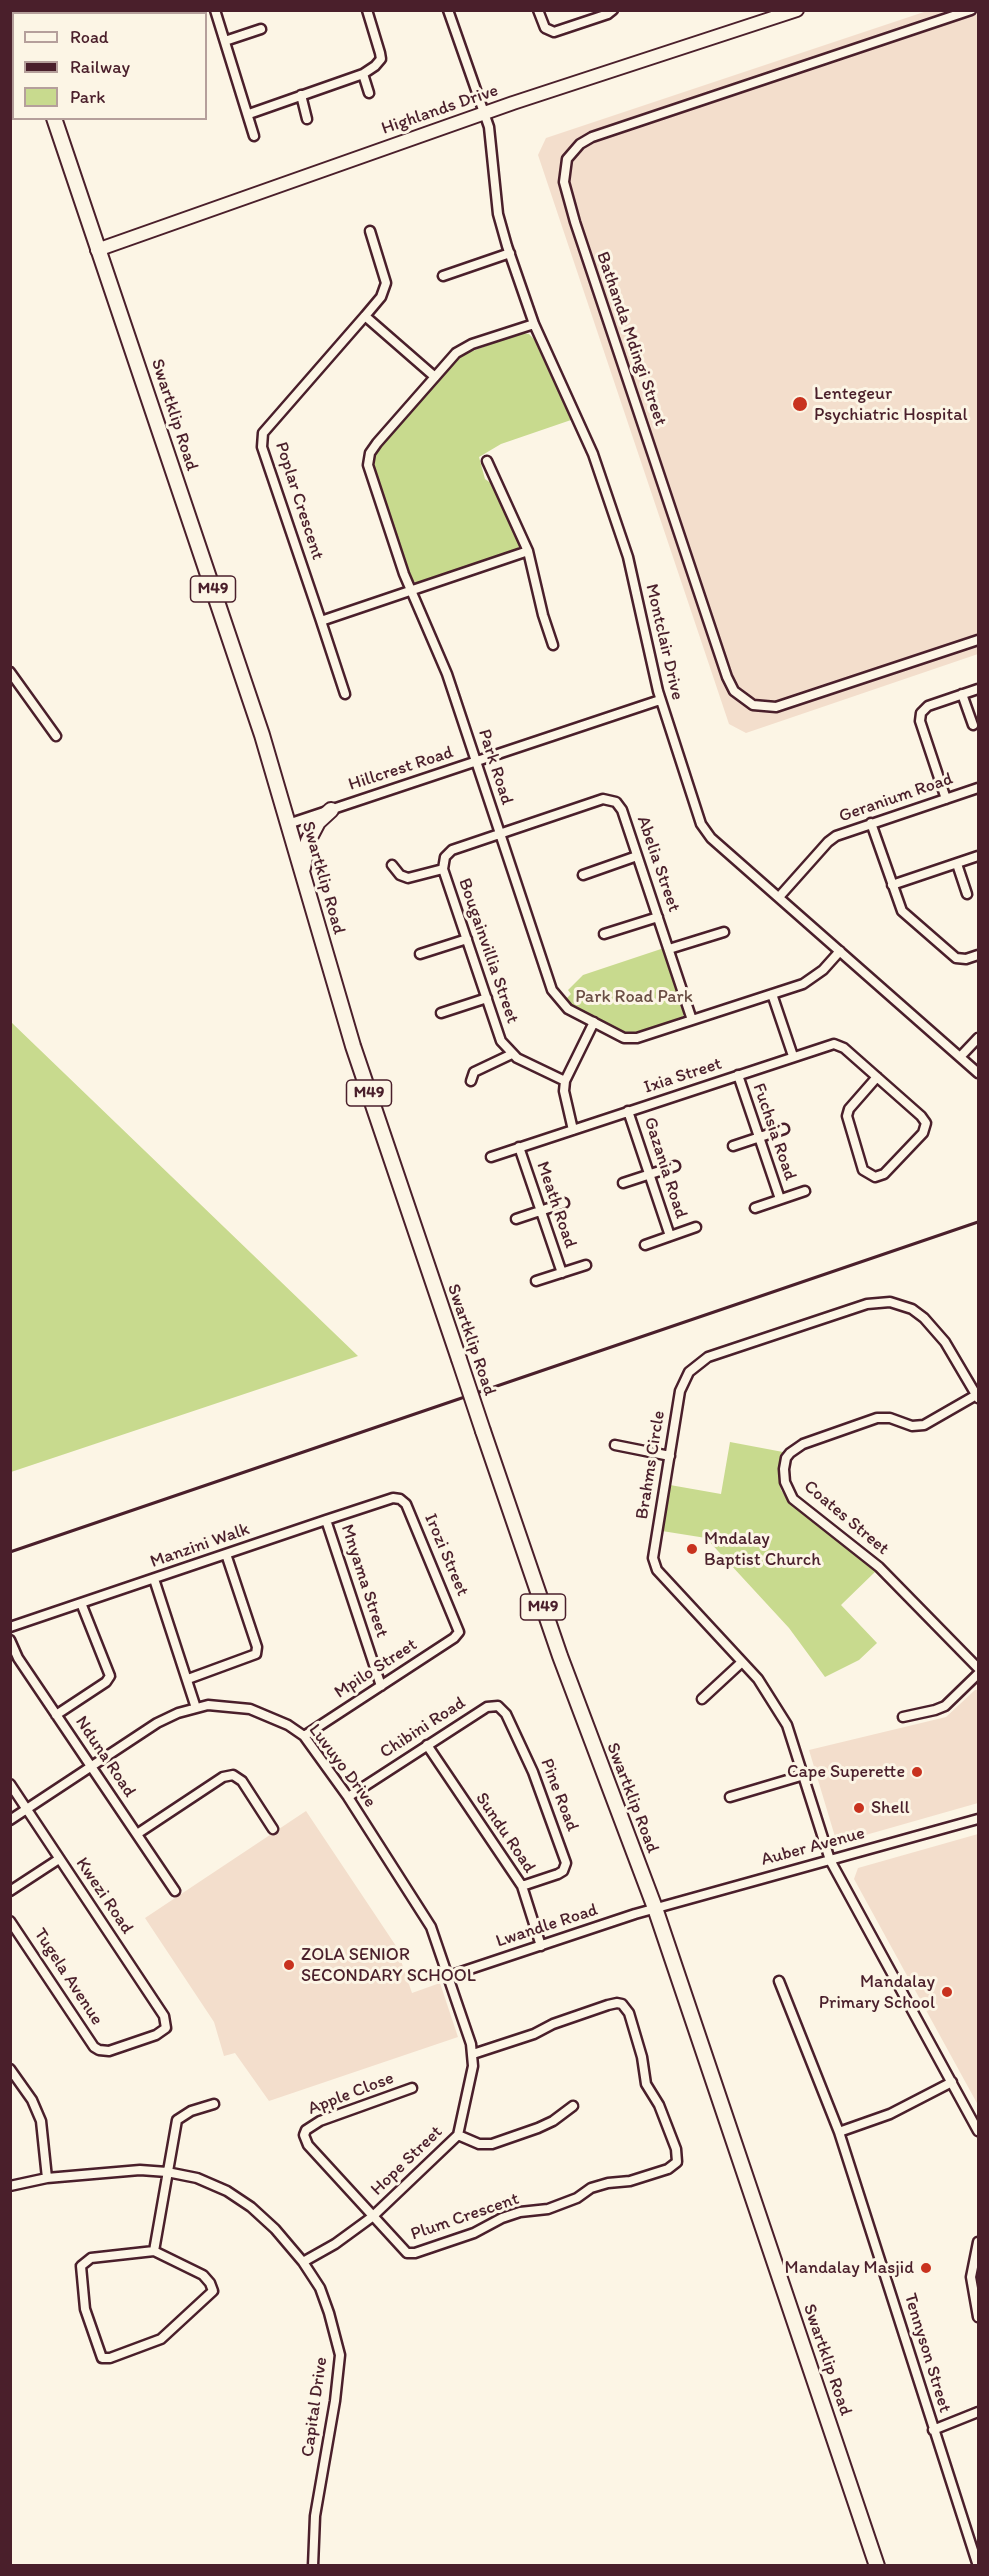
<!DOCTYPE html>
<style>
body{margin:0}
#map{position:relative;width:989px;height:2576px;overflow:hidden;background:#fcf5e5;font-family:Itim,sans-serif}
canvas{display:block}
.frame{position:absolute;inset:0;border:12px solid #4a1f2b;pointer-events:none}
.legend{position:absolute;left:12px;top:12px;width:195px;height:108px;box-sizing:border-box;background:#fcf5e5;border:2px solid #b59f9b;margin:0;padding:8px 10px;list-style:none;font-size:18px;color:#4a1f2b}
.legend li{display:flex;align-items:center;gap:12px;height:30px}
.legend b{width:30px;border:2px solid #b59f9b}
</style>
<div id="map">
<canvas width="989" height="2576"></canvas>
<div class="frame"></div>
<ul class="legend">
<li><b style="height:8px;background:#fcf5e5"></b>Road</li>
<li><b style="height:8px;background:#4a1f2b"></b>Railway</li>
<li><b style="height:16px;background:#c8da8e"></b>Park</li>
</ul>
</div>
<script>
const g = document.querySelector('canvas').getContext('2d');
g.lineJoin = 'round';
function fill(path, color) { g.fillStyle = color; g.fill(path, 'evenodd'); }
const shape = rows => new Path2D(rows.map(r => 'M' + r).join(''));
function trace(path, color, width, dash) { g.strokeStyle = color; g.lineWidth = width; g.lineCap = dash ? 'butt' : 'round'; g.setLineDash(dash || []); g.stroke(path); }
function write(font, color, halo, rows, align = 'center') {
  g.font = font + ' Itim,sans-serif'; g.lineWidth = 6; g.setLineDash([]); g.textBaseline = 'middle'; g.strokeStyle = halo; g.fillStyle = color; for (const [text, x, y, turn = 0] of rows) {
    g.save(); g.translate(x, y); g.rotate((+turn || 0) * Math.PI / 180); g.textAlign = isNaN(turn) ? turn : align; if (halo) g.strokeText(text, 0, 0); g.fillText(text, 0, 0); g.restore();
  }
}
fill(shape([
 [927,11,978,11,978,654,746,733,729,724,538,155,546,138],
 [975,1690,978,1690,978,1803,841,1842,836,1840,809,1750,946,1717],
 [306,1811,396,1946,412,1993,440,1983,458,2037,269,2101,235,2053,224,2056,214,2022,145,1918],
 [978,1834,978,2105,854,1879,858,1868]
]), '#f3decc');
fill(shape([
 [521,333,529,334,534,339,571,420,501,444,479,457,485,479,495,486,520,542,519,547,513,551,420,582,415,582,410,578,374,473,374,456,379,448,462,355],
 [664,948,685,1013,680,1020,635,1035,625,1034,563,1002,571,994,568,990,583,975],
 [11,1022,358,1356,11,1472],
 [730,1442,783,1452,779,1480,781,1490,788,1501,877,1570,841,1605,877,1643,859,1660,825,1677,789,1628,706,1538,662,1531,670,1485,721,1494]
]), '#c8da8e');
const street = shape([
 [215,10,254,136],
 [448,10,489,127,498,214,507,246,534,324,593,454,628,557,658,691,701,824,711,838,978,1073],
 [538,10,545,28,554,32,608,14,613,10],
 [971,10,592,137,580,144,567,159,564,182,575,222,727,677,734,691,753,705,776,707,978,640],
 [225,41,261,29],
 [363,74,369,93],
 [301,95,307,119],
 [249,114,363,74,375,66,381,59,380,53,367,10],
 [443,276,510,253],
 [365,316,381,297,386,283,370,231],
 [534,324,472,344,456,353,377,443,370,453,368,465,404,574,447,674,552,990,568,1009,624,1038,637,1038,803,984,823,970,840,951],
 [435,377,365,316,263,433,262,447,321,621,528,551],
 [487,461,528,551,543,615,553,645],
 [321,621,345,694],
 [10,672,56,736],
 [962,694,973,725],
 [946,799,920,721,921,713,928,706,978,689],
 [871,823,902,911,956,958,966,959,978,955],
 [288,824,660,700],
 [957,864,967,894],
 [392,865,400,875,408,878,443,869],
 [583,875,637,856],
 [892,885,978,856],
 [779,897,828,842,836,836,978,788],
 [604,934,658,917],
 [669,949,724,932],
 [420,954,467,939],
 [772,994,793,1056],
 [441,1013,487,998],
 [960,1057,978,1038],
 [738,1075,780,1199],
 [471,1081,474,1072,512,1054],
 [565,1081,517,1058,501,1041,443,869,445,857,452,850,603,799,616,802,622,810,692,1020],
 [628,1111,670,1236],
 [573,1130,564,1091,565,1081,594,1022],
 [733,1146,784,1129],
 [519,1147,562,1273],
 [491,1157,834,1044,844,1048,921,1116,926,1123,923,1133,884,1174,875,1177,863,1170,847,1116,849,1109,877,1077],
 [623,1183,675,1166],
 [755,1208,805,1191],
 [516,1219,564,1203],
 [645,1245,696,1227],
 [536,1281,586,1265],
 [978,1394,924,1425,912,1426,890,1418,877,1418,803,1444,790,1453,786,1458,784,1469,785,1482,793,1499,879,1567,978,1668],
 [978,1398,945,1342,924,1318,912,1309,890,1302,867,1304,708,1357,689,1372,680,1391,653,1558,657,1570,758,1679,787,1725,830,1860,978,2131],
 [615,1445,670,1456],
 [326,1520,381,1686],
 [154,1579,196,1708],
 [10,1627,326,1520,393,1498,400,1499,406,1504,459,1632,454,1638,304,1736],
 [10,1640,18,1658,175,1891],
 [188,1679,256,1654,257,1647,226,1554],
 [702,1699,742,1662],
 [56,1715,106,1682,110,1676,81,1603],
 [903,1717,935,1710,945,1706,978,1674],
 [427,1745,522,1886,541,1946],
 [10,1784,164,2016,166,2028,156,2035,109,2051,99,2050,94,2047,10,1921],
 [348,1797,487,1707,498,1706,506,1714,533,1772,566,1863,563,1871,558,1874,522,1886],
 [730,1797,804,1775],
 [10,1820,157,1723,178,1713,208,1705,250,1709,288,1725,304,1736,348,1797,431,1927,471,2044,473,2066,458,2135,372,2217,335,2244,303,2262],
 [137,1834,223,1777,233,1775,242,1781,273,1829],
 [10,1891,59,1859],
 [449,1976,635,1914,978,1819],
 [779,1981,839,2132,978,2566],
 [10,2069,32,2100,41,2121,47,2178],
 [412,2088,320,2121,306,2130,304,2135,308,2145,407,2253,415,2253,474,2233,502,2218,520,2212,548,2209,577,2198,591,2188,608,2183,630,2181,668,2169,677,2162,676,2149,659,2105,646,2084,642,2057,629,2013,622,2004,617,2003,608,2005,553,2024,534,2034,473,2054],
 [839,2132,890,2114,952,2082],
 [458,2135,479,2144,492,2144,538,2128,553,2121,573,2106],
 [10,2186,47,2178,140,2170,167,2172,197,2178,227,2191,251,2207,275,2229,303,2262,320,2288,329,2313,340,2355,335,2401,315,2516,313,2566],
 [978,2242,971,2277,978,2317],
 [154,2251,203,2275,210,2283,213,2291,161,2339,110,2358,102,2358,85,2309,81,2266,91,2258,154,2251],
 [154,2251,177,2120,191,2111,214,2104],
 [933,2430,978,2412]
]);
const secondary = shape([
 [97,250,513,103,797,10]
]);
const primary = shape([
 [18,10,19,14],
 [54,118,262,735,353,1046,459,1359],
 [303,868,308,841,318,822,331,810],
 [483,1431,560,1656,655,1908,877,2566]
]);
trace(street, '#4a1f2b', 13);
trace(secondary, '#4a1f2b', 16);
trace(primary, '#4a1f2b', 18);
trace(street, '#fcf5e5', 8);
trace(secondary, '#fcf5e5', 12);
trace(primary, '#fcf5e5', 14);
trace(shape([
 [10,1552,978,1222]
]), '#4a1f2b', 3);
const primaryBridge = shape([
 [459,1359,483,1431]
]);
trace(primaryBridge, '#4a1f2b', 18, []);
trace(primaryBridge, '#fcf5e5', 14);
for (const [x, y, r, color] of [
 [800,404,8,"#c8321e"],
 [692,1549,6,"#c8321e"],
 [917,1772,6,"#c8321e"],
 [859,1808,6,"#c8321e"],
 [289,1965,6,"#c8321e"],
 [947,1992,6,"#c8321e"],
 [926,2268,6,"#c8321e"]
]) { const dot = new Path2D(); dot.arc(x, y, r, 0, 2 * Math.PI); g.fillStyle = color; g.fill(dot); trace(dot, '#fcf5e5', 2); }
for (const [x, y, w] of [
 [213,589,45],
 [369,1093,45],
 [543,1607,45]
]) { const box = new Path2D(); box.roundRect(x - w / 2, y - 13, w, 26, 4.5); g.fillStyle = '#fcf5e5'; g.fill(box); trace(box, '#4a1f2b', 1.5); }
write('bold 16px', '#4a1f2b', null, [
 ["M49",213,589],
 ["M49",369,1093],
 ["M49",543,1607]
]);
write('18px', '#4a1f2b', '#fcf5e5', [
 ["Highlands Drive",440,110,-19],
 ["Bathanda Mdingi Street",631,339,71],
 ["Swartklip Road",174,415,72],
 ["Poplar Crescent",299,501,72],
 ["Montclair Drive",664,642,77],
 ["Park Road",495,767,72],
 ["Hillcrest Road",401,769,-18],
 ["Geranium Road",896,798,-19],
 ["Abelia Street",658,864,71],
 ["Swartklip Road",323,878,74],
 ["Bougainvillia Street",488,951,71],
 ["Ixia Street",683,1076,-18],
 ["Fuchsia Road",774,1132,71],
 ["Gazania Road",665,1168,72],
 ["Meath Road",556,1205,71],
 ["Swartklip Road",471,1340,71],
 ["Brahms Circle",651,1465,-81],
 ["Coates Street",846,1518,40],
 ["Manzini Walk",200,1546,-19],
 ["Irozi Street",446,1555,67],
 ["Mnyama Street",364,1581,72],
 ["Mpilo Street",376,1669,-33],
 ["Chibini Road",423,1728,-33],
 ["Nduna Road",105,1757,56],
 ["Luvuyo Drive",342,1766,53],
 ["Pine Road",559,1795,69],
 ["Swartklip Road",632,1798,69],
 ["Sundu Road",505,1833,56],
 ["Auber Avenue",813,1847,-15],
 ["Kwezi Road",104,1896,56],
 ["Lwandle Road",547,1926,-18],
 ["Tugela Avenue",68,1977,57],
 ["Apple Close",351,2094,-21],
 ["Hope Street",407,2161,-44],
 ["Plum Crescent",465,2217,-19],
 ["Tennyson Street",927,2353,73],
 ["Swartklip Road",827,2360,71],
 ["Capital Drive",315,2407,-82]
]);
write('18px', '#4a1f2b', '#fcf5e5', [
 ["Lentegeur",814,394],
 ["Psychiatric Hospital",814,415],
 ["Mndalay",704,1539],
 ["Baptist Church",704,1560],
 ["Cape Superette",905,1772,"right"],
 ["Shell",871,1808],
 ["ZOLA SENIOR",301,1955],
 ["SECONDARY SCHOOL",301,1976],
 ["Mandalay",935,1982,"right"],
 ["Primary School",935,2003,"right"],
 ["Mandalay Masjid",914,2268,"right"]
], 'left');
write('18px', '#6a4e44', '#fcf5e5', [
 ["Park Road Park",634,997]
]);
</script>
